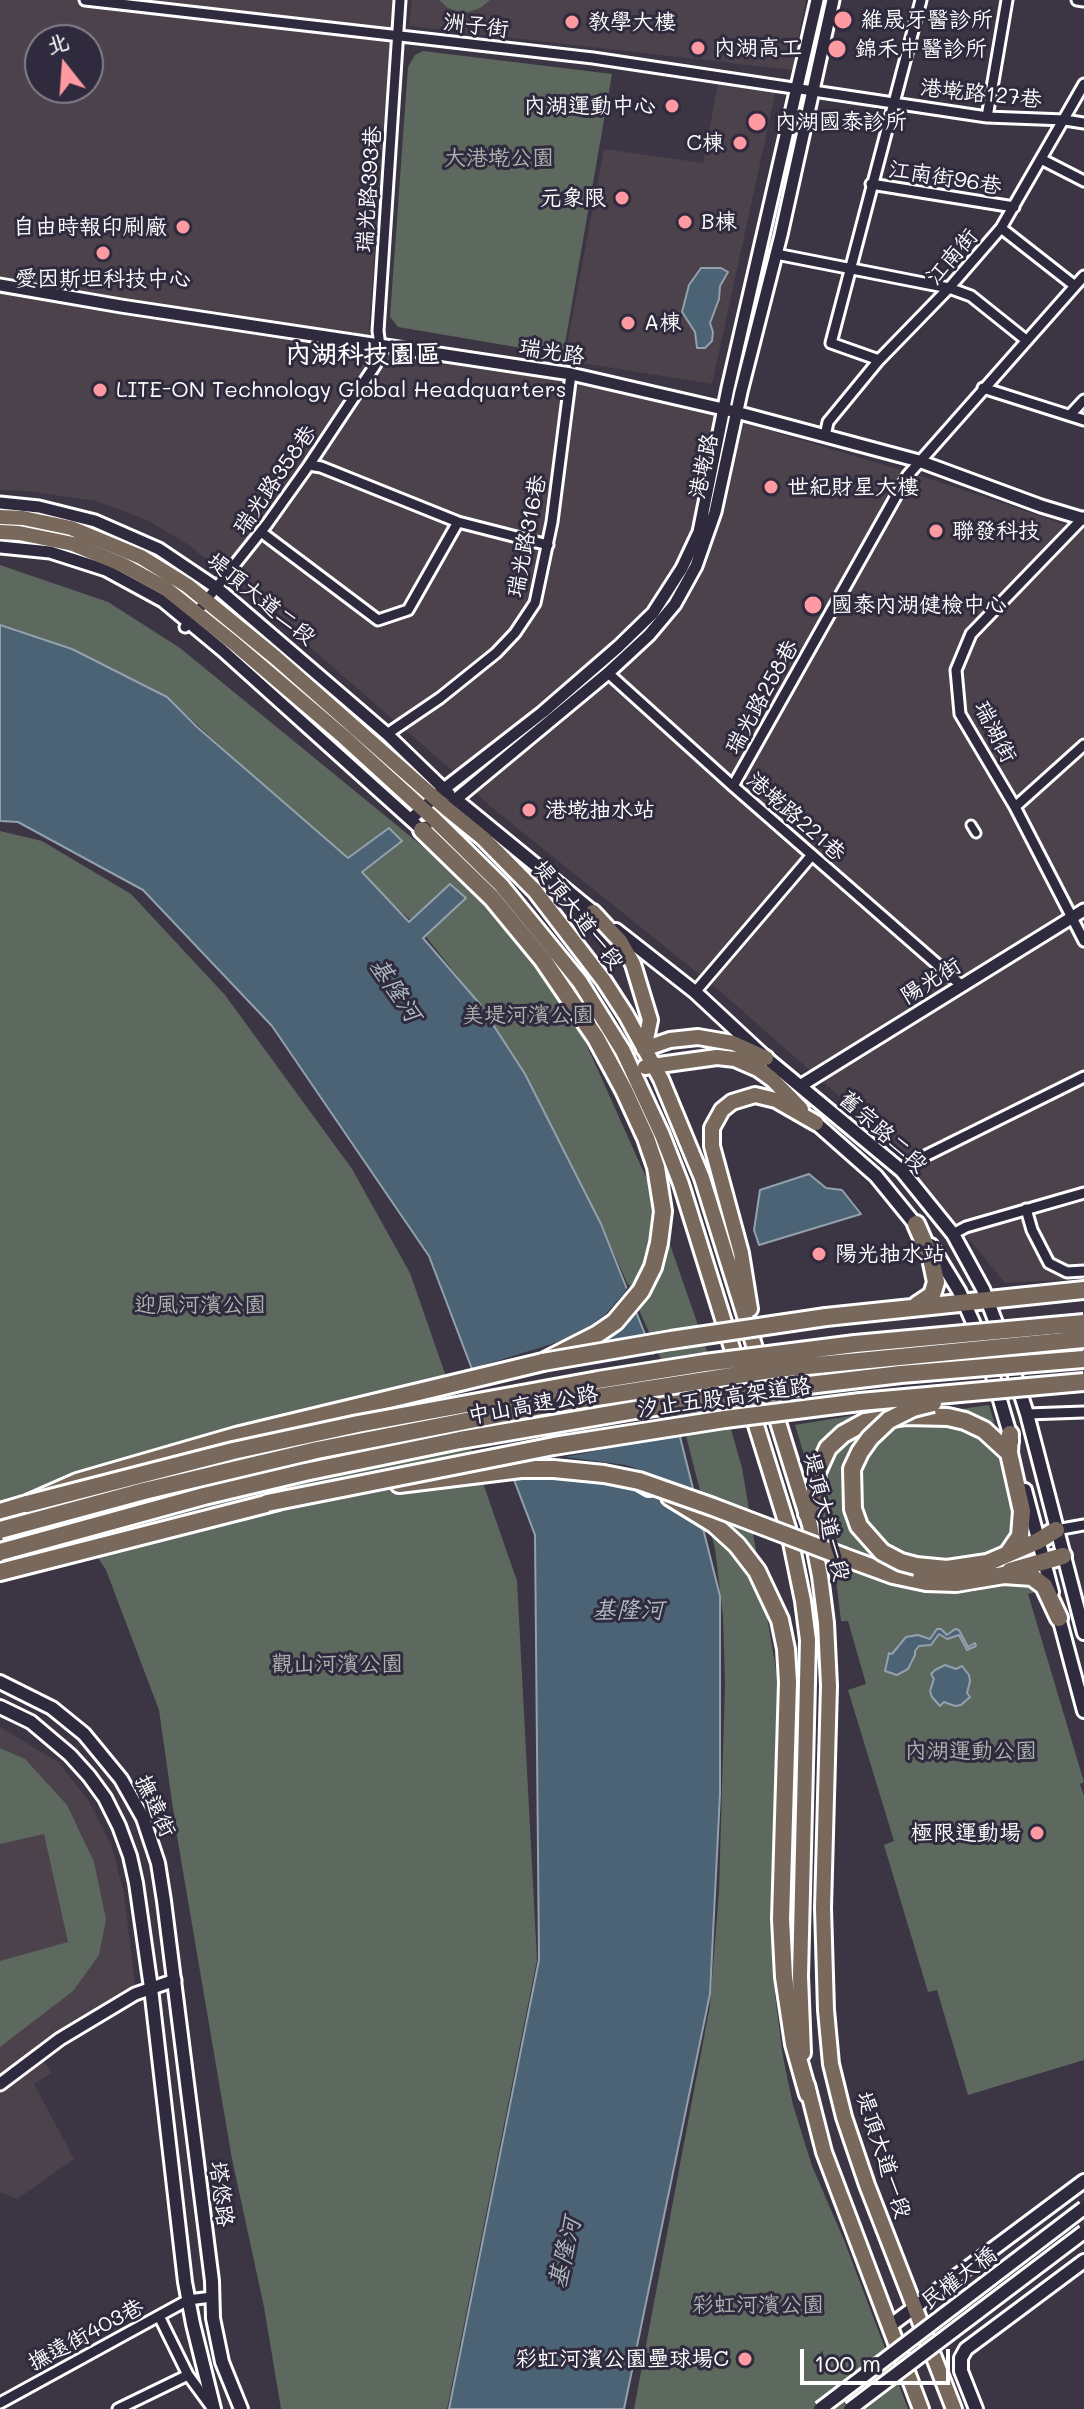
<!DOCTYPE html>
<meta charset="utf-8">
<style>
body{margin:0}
#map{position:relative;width:1084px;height:2409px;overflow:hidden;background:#3c3544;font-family:Mali,"LXGW WenKai TC",sans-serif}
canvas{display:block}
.north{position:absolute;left:24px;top:24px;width:80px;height:80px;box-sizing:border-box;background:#2f2a3d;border:2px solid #827f8b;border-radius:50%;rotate:343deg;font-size:22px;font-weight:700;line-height:32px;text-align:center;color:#fff}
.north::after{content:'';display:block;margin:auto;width:28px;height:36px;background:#ff9aa2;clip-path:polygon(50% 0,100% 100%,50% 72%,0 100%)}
.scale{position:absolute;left:800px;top:2349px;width:150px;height:36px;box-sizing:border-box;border:4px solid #fff;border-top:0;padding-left:10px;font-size:24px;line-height:28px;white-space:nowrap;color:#fff;-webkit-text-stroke:6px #2f2a3d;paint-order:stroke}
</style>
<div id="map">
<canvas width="1084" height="2409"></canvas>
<div class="north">北</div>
<div class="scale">100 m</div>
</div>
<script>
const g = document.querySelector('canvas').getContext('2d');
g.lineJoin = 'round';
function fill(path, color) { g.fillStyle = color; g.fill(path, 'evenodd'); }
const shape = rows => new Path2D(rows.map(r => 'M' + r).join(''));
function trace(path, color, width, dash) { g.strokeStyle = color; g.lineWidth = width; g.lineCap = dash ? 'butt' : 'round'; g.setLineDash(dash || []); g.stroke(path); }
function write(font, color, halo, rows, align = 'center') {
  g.font = font + ' Mali,"LXGW WenKai TC",sans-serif'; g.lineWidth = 6; g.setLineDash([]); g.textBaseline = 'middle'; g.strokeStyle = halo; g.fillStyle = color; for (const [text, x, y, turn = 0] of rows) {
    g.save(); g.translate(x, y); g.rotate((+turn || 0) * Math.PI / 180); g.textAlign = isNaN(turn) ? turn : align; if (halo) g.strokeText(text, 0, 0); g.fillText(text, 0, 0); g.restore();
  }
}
fill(shape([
 [0,0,393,0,368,344,397,354,596,385,748,424,940,482,1084,531,1084,1279,1005,1283,923,1183,866,1120,720,991,490,806,471,787,229,577,187,544,147,520,96,501,27,491,0,490],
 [40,40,88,40,88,88,40,88],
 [412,0,806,0,792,70,409,26],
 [718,83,776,90,712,384,564,360,604,149,703,163],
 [0,1727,58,1762,89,1801,112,1847,124,1894,135,1986,0,2073],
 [43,2060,52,2073,34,2084,74,2159,17,2199,0,2192,0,2091]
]), '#4c424c');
fill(shape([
 [439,0,490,0,480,8,469,12,458,12,448,8],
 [423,51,612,74,563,355,398,327,390,317,408,67,415,55],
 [0,565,108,602,180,648,427,850,490,907,529,955,579,1028,649,1184,717,1380,742,1468,782,1705,775,1995,783,2057,793,2105,812,2166,844,2240,908,2409,634,2409,710,2005,719,1891,725,1684,723,1616,715,1549,674,1389,601,1224,525,1074,479,1003,419,928,167,697,0,642],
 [0,831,42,841,131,894,225,995,352,1169,410,1273,517,1581,537,1960,447,2409,281,2409,264,2307,232,2159,177,1836,159,1710,106,1570,93,1550,39,1552,0,1560],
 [989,1405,1019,1504,1007,1554,952,1566,902,1558,877,1537,865,1515,861,1480,866,1460,888,1433,903,1424,927,1414],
 [905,1407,853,1467,852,1510,889,1561,894,1572,832,1547,795,1425],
 [834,1563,919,1591,971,1592,1021,1580,1036,1592,1028,1594,1084,1782,1080,1784,1084,1796,1084,2060,968,2095,937,1990,928,1992,884,1845,894,1841,848,1690,866,1684,848,1621,841,1621],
 [0,1748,25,1759,67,1805,94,1862,106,1919,99,1955,73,1991,0,2047,0,1961,68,1942,44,1834,0,1844]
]), '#5d695f');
const water = shape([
 [701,268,721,268,728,272,720,286,719,299,710,323,713,332,712,341,705,348,697,348,695,332,682,312,689,285,701,268],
 [0,625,72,649,167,697,197,727,348,858,389,828,402,841,362,872,409,922,450,884,466,898,423,938,479,1003,525,1074,601,1224,670,1397,720,1596,720,1794,710,1994,624,2409,449,2409,539,1960,535,1535,429,1256,272,1026,143,890,18,822,0,821,0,625],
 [809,1174,826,1188,842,1190,861,1214,759,1245,754,1230,760,1190,809,1174],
 [937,1629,941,1629,947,1635,955,1629,959,1630,968,1647,975,1643,976,1646,967,1650,959,1635,947,1639,939,1634,931,1645,919,1646,915,1651,915,1655,908,1669,897,1675,885,1671,889,1653,892,1654,906,1637,918,1635,930,1639,937,1629],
 [945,1665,956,1669,962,1666,969,1675,970,1681,967,1693,970,1697,961,1705,955,1706,944,1702,940,1706,932,1697,930,1691,934,1679,931,1674,935,1670,945,1665]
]);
fill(water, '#4b6374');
trace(water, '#93a1ac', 2);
fill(shape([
 [629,1284,635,1298,584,1348,649,1334,653,1344,483,1383,657,1354,673,1395,683,1433,565,1457,626,1465,697,1490,707,1530,702,1524,652,1496,596,1478,508,1475,468,1370,574,1337,606,1314,625,1292]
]), '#3c3544');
const pedestrian = shape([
 [971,825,976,833]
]);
const minor = shape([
 [85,0,593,58,987,117,1065,120,1084,123],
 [1077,0,1084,1],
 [987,117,1007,0],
 [1041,159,1084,181],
 [871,184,1014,207],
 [1001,228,1075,286,1084,276],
 [776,254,949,288,971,296,1026,340],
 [879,360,831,343,921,0],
 [983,388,1084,420],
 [1070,415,1084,400],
 [825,436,828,422,879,360,949,288,1001,228,1084,84],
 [309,465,321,467,458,522,548,545],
 [1084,517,971,634,956,670,960,714,1015,807,1084,941],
 [261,532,378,620,408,610,458,522],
 [185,627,267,524,309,465,376,364,380,346,378,331,400,0],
 [608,673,733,786,962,986],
 [387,734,440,698,496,653,515,633,535,603,552,522,571,374],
 [733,786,908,475,1075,286],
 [1015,807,1084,745],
 [695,992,812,855],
 [902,1171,909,1164,1084,1077],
 [1026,1209,1032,1230,1049,1263,1067,1272,1084,1271],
 [953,1234,966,1227,1084,1193],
 [1027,1414,1084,1412],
 [1056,1530,1084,1525],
 [159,2316,188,2375,213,2409],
 [0,2403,188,2300,212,2297],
 [118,2409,188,2375]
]);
const tertiary = shape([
 [0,285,121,306,571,374,736,412,919,461,1041,506,1084,519],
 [0,503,39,507,95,521,159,549,217,588,387,734,449,794],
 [0,547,50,552,106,570,163,601,222,650,422,830,426,827],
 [450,804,608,673,649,635,675,604,696,566,715,512,741,392,781,235,833,0],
 [411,819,444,789,543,712,618,647,653,613,682,568,699,532,728,388,817,0],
 [800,1086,1084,910],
 [0,2084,60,2039,135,1994,175,1980]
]);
const secondary = shape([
 [455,799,598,916],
 [616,930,695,992,766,1058,902,1171,953,1234,983,1289,1009,1357,1027,1414,1084,1633],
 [816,1123,876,1176,920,1230],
 [931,1245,959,1291,980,1338],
 [988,1359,1012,1441],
 [1025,1490,1052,1592],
 [1057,1610,1084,1711],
 [0,1682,52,1708,84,1734,121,1779,143,1818,158,1863,164,1901,212,2281,213,2318,222,2362,241,2409],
 [0,1707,31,1722,70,1755,89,1776,105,1798,119,1826,130,1856,136,1883,151,1988,185,2282,193,2324,214,2409],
 [891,2325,1084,2181],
 [976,2409,961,2371,961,2358,966,2349,1084,2261]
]);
const trunk = shape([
 [0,517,23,518,71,528,141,557,188,586,276,658,446,808,483,838,535,891,604,981,626,1015,661,1079,702,1178,810,1525,820,1576,826,1623,829,1686,823,1908,826,2010,831,2064,844,2117,867,2185,954,2409],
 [0,532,19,533,73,544,123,565,165,588,235,644,344,737,434,819,501,885,580,982,623,1051,662,1135,681,1184,788,1528,803,1601,808,1640,800,1976,803,2053],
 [593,912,620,941,633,964,650,1020,644,1049,670,1040,698,1037,733,1043,766,1058],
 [645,1067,717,1057,735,1059,758,1069,772,1079,801,1109],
 [750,1309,741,1253,712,1146,712,1128,722,1110,732,1102,755,1095,776,1100,816,1123],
 [807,2085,824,2152,921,2409]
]);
const motorway = shape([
 [916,1224,931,1258,936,1282,932,1295,917,1305],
 [826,1317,1084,1290],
 [399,1484,521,1469,554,1469,604,1474,639,1481,649,1487],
 [670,1497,714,1524,737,1545,757,1571,780,1620,786,1649,788,1682,781,1919,784,1977,794,2044,808,2094],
 [0,1512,27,1504,77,1482,236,1436,543,1362,596,1335,615,1322,641,1291,653,1267,659,1243,663,1211,656,1167,646,1138,624,1090,596,1038,543,960,492,898,422,830],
 [807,1514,814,1497,817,1472,828,1448,843,1434,865,1422,905,1416,948,1417,965,1421,984,1430,1009,1453],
 [1009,1552,1020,1536,1022,1511,1009,1453,1010,1434],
 [844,1557,893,1575,926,1582,956,1583,1004,1575,1032,1577,1044,1586,1059,1618],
 [916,1566,947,1569,987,1563,1038,1541,1056,1530],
 [1010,1571,1063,1556],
 [0,1572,278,1501]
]);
trace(pedestrian, '#fff', 13);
trace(minor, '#fff', 15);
trace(tertiary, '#fff', 17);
trace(secondary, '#fff', 18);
trace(trunk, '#fff', 20);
trace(motorway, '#fff', 22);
trace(pedestrian, '#2f2a3d', 7);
trace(minor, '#2f2a3d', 9);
trace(tertiary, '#2f2a3d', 11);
trace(secondary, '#2f2a3d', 12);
trace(trunk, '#78695c', 14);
trace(motorway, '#78695c', 16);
const secondaryBridge = shape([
 [820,2409,1084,2208],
 [850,2409,1084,2232]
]);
const motorwayBridge = shape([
 [543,1362,671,1340,826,1317],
 [639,1481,713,1507,844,1557],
 [267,1503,554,1446,725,1419,860,1402,1084,1382],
 [27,1504,233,1451,358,1424,598,1380,705,1363,855,1344,1084,1323],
 [0,1530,144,1491,317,1450,558,1403,777,1369,1084,1339],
 [0,1552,204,1496,305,1472,460,1440,635,1410,775,1389,901,1374,1084,1359],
 [916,1566,901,1562,882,1552,859,1526,853,1509,852,1469,860,1452,870,1438,889,1420,913,1408,933,1403]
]);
trace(secondaryBridge, '#fff', 18, []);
trace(motorwayBridge, '#fff', 22, []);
trace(secondaryBridge, '#2f2a3d', 12);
trace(motorwayBridge, '#78695c', 16);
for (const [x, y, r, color] of [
 [843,20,10,"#ff9aa2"],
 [572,22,8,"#ff9aa2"],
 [698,48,8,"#ff9aa2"],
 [837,49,10,"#ff9aa2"],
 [672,106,8,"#ff9aa2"],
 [757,122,10,"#ff9aa2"],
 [740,143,8,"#ff9aa2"],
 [622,198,8,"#ff9aa2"],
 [685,222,8,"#ff9aa2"],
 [183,227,8,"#ff9aa2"],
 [103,253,8,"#ff9aa2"],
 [628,323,8,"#ff9aa2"],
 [100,390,8,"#ff9aa2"],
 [771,487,8,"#ff9aa2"],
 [936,531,8,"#ff9aa2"],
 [813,605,10,"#ff9aa2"],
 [529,810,8,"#ff9aa2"],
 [819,1254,8,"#ff9aa2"],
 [1037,1833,8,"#ff9aa2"],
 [745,2359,8,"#ff9aa2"]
]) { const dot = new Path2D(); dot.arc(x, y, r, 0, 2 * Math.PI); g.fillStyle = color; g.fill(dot); trace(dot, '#2f2a3d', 3); }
write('22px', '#fff', '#2f2a3d', [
 ["維晟牙醫診所",861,20],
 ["教學大樓",588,22],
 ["內湖高工",714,48],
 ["錦禾中醫診所",855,49],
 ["內湖運動中心",656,106,"right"],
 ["內湖國泰診所",775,122],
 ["C棟",724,143,"right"],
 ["元象限",606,198,"right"],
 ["B棟",701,222],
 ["自由時報印刷廠",167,227,"right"],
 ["愛因斯坦科技中心",103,279,"center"],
 ["A棟",644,323],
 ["LITE-ON Technology Global Headquarters",116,390],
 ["世紀財星大樓",787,487],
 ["聯發科技",952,531],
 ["國泰內湖健檢中心",831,605],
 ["港墘抽水站",545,810],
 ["陽光抽水站",835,1254],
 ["極限運動場",1021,1833,"right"],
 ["彩虹河濱公園壘球場C",729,2359,"right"]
], 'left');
write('22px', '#fff', '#2f2a3d', [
 ["洲子街",476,26,7],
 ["港墘路127巷",981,94,6],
 ["江南街96巷",945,178,9],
 ["瑞光路393巷",369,189,-86],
 ["江南街",952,257,-49],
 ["瑞光路",552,352,9],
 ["港墘路",704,466,-78],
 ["瑞光路358巷",275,480,-55],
 ["瑞光路316巷",527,536,-79],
 ["堤頂大道二段",261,599,39],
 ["瑞光路258巷",762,697,-61],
 ["瑞湖街",995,732,63],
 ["港墘路221巷",796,817,41],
 ["堤頂大道一段",578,915,52],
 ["陽光街",931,981,-32],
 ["舊宗路二段",883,1132,42],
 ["汐止五股高架道路",724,1398,-8],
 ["中山高速公路",533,1405,-10],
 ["堤頂大道一段",826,1517,76],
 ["撫遠街",155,1806,65],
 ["堤頂大道一段",883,2155,72],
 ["塔悠路",221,2194,83],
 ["民權大橋",959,2278,-37],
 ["撫遠街403巷",86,2335,-28]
]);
write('22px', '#aeb4af', '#2f2a3d', [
 ["大港墘公園",499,158],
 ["美堤河濱公園",528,1015],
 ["迎風河濱公園",200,1305],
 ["觀山河濱公園",337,1664],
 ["內湖運動公園",971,1751],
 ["彩虹河濱公園",758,2305]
]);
write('italic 24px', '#aeb9c0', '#2f2a3d', [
 ["基隆河",395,990,56],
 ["基隆河",628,1611],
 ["基隆河",565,2253,-77]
]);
write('bold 26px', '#fff', '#2f2a3d', [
 ["內湖科技園區",363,355]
]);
</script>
